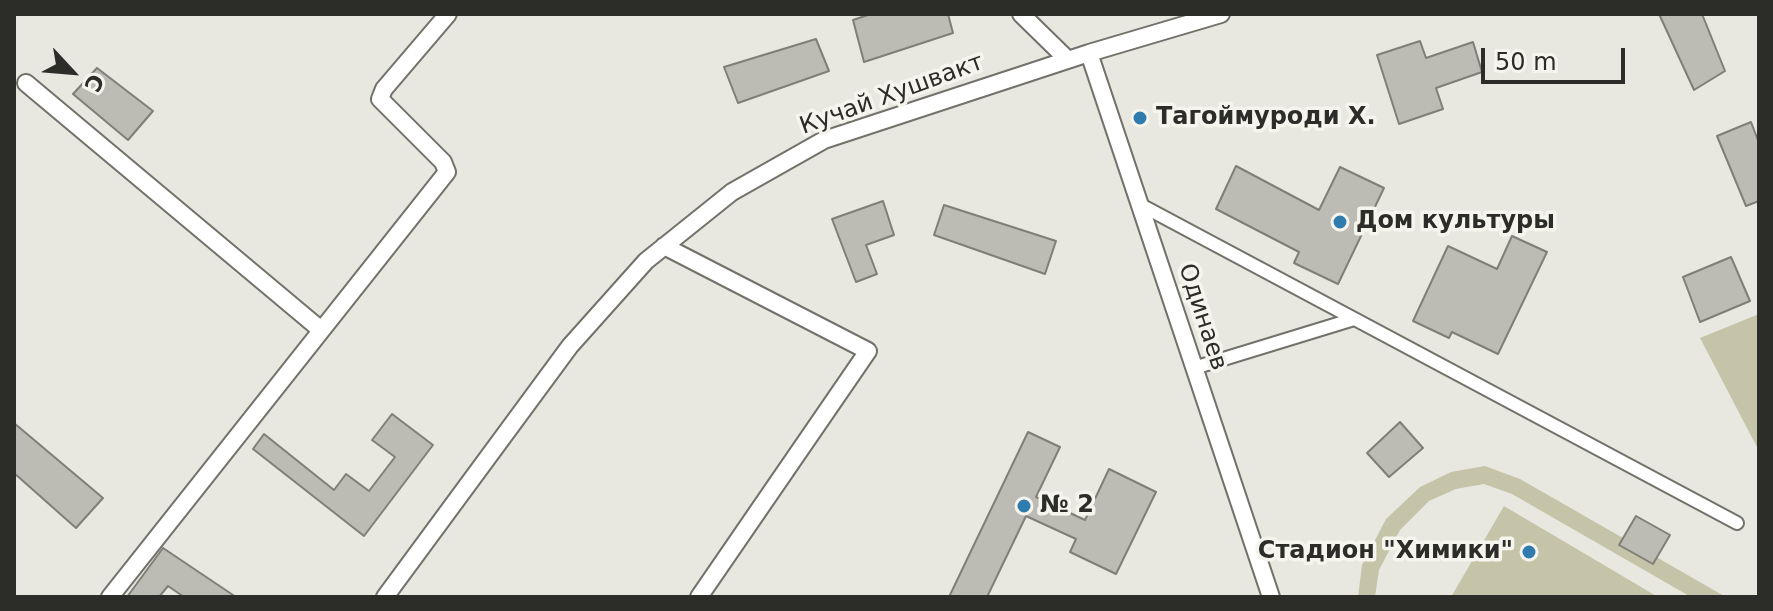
<!DOCTYPE html>
<meta charset="utf-8">
<style>
body{margin:0}
#map{position:relative;width:1773px;height:611px;overflow:hidden;background:#e9e8e0;font-family:"DejaVu Sans",sans-serif}
canvas{display:block}
.frame{position:absolute;inset:0;border:16px solid #2c2c29;pointer-events:none}
.north{position:absolute;left:32px;top:32px;width:80px;height:80px;-webkit-text-stroke:6px #f6f5ed;paint-order:stroke;rotate:116deg;font-size:22px;font-weight:700;line-height:32px;text-align:center;color:#2c2c29}
.north::after{content:'';display:block;margin:auto;width:28px;height:36px;background:#2c2c29;clip-path:polygon(50% 0,100% 100%,50% 72%,0 100%)}
.scale{position:absolute;left:1481px;top:48px;width:144px;height:36px;box-sizing:border-box;border:4px solid #2c2c29;border-top:0;padding-left:10px;font-size:24px;line-height:28px;white-space:nowrap;color:#2c2c29;-webkit-text-stroke:6px #f6f5ed;paint-order:stroke}
</style>
<div id="map">
<canvas width="1773" height="611"></canvas>
<div class="frame"></div>
<div class="north">С</div>
<div class="scale">50 m</div>
</div>
<script>
const g = document.querySelector('canvas').getContext('2d');
g.lineJoin = 'round';
function fill(path, color) { g.fillStyle = color; g.fill(path, 'evenodd'); }
const shape = rows => new Path2D(rows.map(r => 'M' + r).join(''));
function trace(path, color, width, dash) { g.strokeStyle = color; g.lineWidth = width; g.lineCap = dash ? 'butt' : 'round'; g.setLineDash(dash || []); g.stroke(path); }
function write(font, color, halo, rows, align = 'center') {
  g.font = font + ' "DejaVu Sans",sans-serif'; g.lineWidth = 7; g.setLineDash([]); g.textBaseline = 'middle'; g.strokeStyle = halo; g.fillStyle = color; for (const [text, x, y, turn = 0] of rows) {
    g.save(); g.translate(x, y); g.rotate((+turn || 0) * Math.PI / 180); g.textAlign = isNaN(turn) ? turn : align; if (halo) g.strokeText(text, 0, 0); g.fillText(text, 0, 0); g.restore();
  }
}
fill(shape([
 [1759,314,1759,451,1700,338],
 [1485,466,1520,479,1726,597,1691,597,1512,494,1484,484,1456,489,1429,501,1400,530,1379,570,1375,597,1358,597,1362,565,1386,519,1420,487,1451,472],
 [1504,506,1658,597,1451,597]
]), '#c6c4a8');
const building = shape([
 [871,14,948,14,953,33,864,62,853,20,871,14],
 [1659,14,1702,14,1725,71,1694,90,1659,14],
 [816,39,829,71,738,103,724,67,816,39],
 [1420,41,1426,58,1473,42,1482,72,1436,88,1443,109,1399,124,1377,55,1420,41],
 [97,68,153,111,128,140,73,94,97,68],
 [1751,122,1759,143,1759,201,1746,206,1717,136,1751,122],
 [1236,166,1319,210,1340,167,1384,188,1338,284,1294,263,1299,252,1216,209,1236,166],
 [883,201,894,235,866,245,877,274,856,282,832,219,883,201],
 [944,205,1056,241,1045,274,934,235,944,205],
 [1512,236,1547,252,1498,354,1452,332,1449,338,1413,321,1448,246,1497,269,1512,236],
 [1731,257,1750,301,1700,322,1683,277,1731,257],
 [392,414,433,445,364,536,253,449,264,434,334,490,346,474,369,491,395,457,372,440,392,414],
 [1400,422,1423,448,1389,477,1367,453,1400,422],
 [14,423,103,498,76,528,14,473,14,423],
 [1028,432,1060,447,1036,497,1085,520,1109,469,1156,492,1116,574,1070,552,1076,539,1026,516,987,597,949,597,1028,432],
 [1636,516,1670,535,1653,564,1619,545,1636,516],
 [163,548,236,597,184,597,168,586,159,597,127,597,163,548]
]);
fill(building, '#bcbcb4');
trace(building, '#7f7e77', 2);
const pedestrian = shape([
 [1139,204,1737,523],
 [1194,368,1354,319]
]);
const minor = shape([
 [1021,14,1068,60],
 [1089,53,1271,597],
 [26,83,321,330],
 [664,246,868,351,699,597],
 [110,597,447,172,443,162,380,99,384,89,448,14],
 [385,597,570,346,646,261,732,192,824,140,1089,53,1221,14]
]);
trace(pedestrian, '#72726b', 16);
trace(minor, '#72726b', 20);
trace(pedestrian, '#fff', 12);
trace(minor, '#fff', 16);
for (const [x, y, r, color] of [
 [1140,118,8,"#317caf"],
 [1340,222,8,"#317caf"],
 [1024,506,8,"#317caf"],
 [1529,552,8,"#317caf"]
]) { const dot = new Path2D(); dot.arc(x, y, r, 0, 2 * Math.PI); g.fillStyle = color; g.fill(dot); trace(dot, '#f6f5ed', 3); }
write('24px', '#2c2c29', '#f6f5ed', [
 ["Кучай Хушвакт",892,95,-20],
 ["Одинаев",1202,317,72]
]);
write('bold 24px', '#2c2c29', '#f6f5ed', [
 ["Тагоймуроди Х.",1156,118],
 ["Дом культуры",1356,222],
 ["№ 2",1040,506],
 ["Стадион \"Химики\"",1513,552,"right"]
], 'left');
</script>
